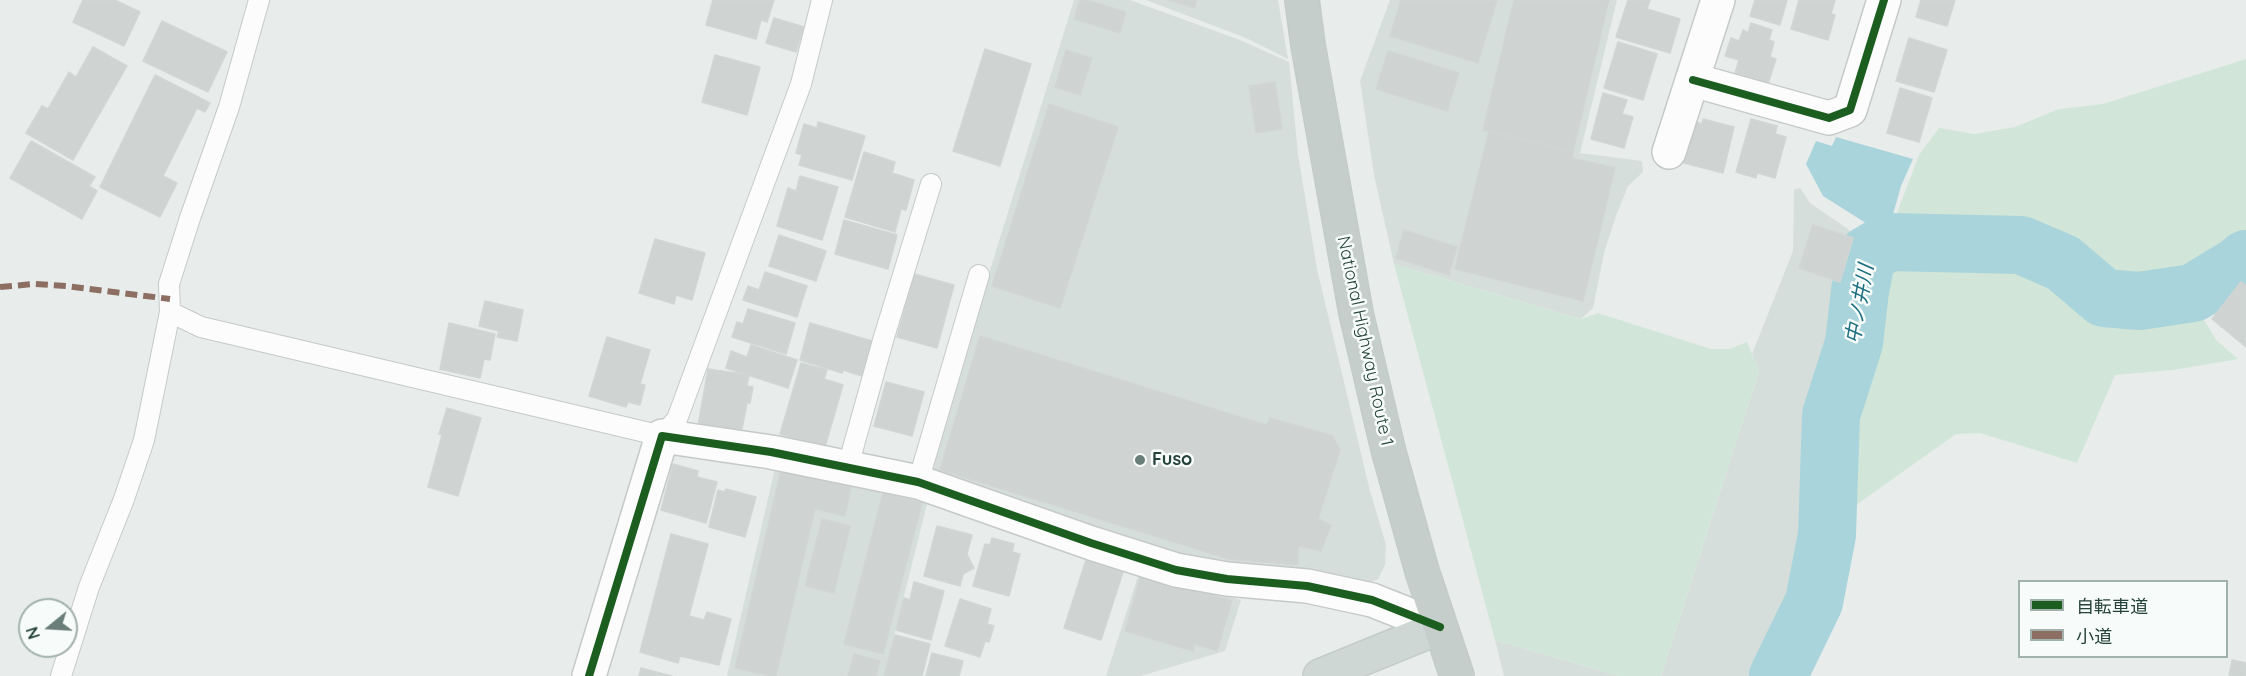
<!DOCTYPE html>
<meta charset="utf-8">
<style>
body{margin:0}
#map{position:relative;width:2246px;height:676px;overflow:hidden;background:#e8edeb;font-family:Quicksand,"Noto Sans JP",sans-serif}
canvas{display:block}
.legend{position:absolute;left:2018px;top:580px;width:210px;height:78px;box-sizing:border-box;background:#f7fbf9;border:2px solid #a3b1ad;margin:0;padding:8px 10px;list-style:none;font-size:18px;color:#24423a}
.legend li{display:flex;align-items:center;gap:12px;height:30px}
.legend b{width:30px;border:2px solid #a3b1ad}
.north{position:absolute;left:18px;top:598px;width:60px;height:60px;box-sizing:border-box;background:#f7fbf9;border:2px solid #a3b1ad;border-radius:50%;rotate:252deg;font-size:16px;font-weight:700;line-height:24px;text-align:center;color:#24423a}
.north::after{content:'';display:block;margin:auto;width:21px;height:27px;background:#697e78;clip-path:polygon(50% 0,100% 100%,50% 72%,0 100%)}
</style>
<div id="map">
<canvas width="2246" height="676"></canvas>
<ul class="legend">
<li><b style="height:8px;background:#1b5e20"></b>自転車道</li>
<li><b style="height:8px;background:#8d6e63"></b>小道</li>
</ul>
<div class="north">N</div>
</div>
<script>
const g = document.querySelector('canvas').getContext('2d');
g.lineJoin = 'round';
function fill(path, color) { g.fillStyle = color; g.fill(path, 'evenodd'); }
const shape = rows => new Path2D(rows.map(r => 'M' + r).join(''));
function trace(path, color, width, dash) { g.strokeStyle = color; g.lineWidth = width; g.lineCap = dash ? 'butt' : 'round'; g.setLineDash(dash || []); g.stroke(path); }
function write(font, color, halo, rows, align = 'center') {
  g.font = font + ' Quicksand,"Noto Sans JP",sans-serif'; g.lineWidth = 5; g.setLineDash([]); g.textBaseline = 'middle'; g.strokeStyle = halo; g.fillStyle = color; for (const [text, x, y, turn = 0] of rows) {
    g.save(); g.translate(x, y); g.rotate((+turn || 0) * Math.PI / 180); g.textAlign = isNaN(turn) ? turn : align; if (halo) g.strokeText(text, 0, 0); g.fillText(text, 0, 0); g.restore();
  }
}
fill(shape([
 [1074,0,1130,0,1240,40,1289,62,1298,154,1317,269,1369,487,1386,545,1385,565,1378,579,1363,586,1228,570,1113,537,932,472,986,283],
 [1146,0,1278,0,1288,59,1246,38],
 [1390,0,1617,0,1580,153,1642,161,1643,172,1628,186,1616,216,1604,253,1593,308,1581,319,1394,264,1374,175,1360,81],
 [1800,188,1810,203,1858,236,1844,289,1843,310,1837,342,1816,419,1815,496,1807,556,1799,596,1782,634,1759,676,1661,676,1759,371,1752,354,1793,251,1794,190],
 [776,464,929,496,884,676,727,676],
 [1139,573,1241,600,1225,651,1141,676,1106,676],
 [1495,640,1619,676,1504,676]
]), '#d6dedb');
fill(shape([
 [2246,59,2246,239,2225,258,2191,282,2132,290,2105,284,2070,253,2020,232,1896,228,1894,221,1919,155,1939,128,1974,134,2015,127,2059,109,2103,104],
 [1900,250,2004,256,2030,260,2057,270,2075,293,2096,305,2125,311,2158,310,2195,305,2216,340,2238,359,2173,370,2115,375,2077,463,1980,433,1956,434,1842,515,1839,441,1845,406,1862,354,1871,273,1880,259],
 [1394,264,1581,319,1598,313,1711,349,1729,349,1747,342,1759,371,1661,676,1619,676,1495,640]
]), '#d1e6d8');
fill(shape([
 [1836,137,1913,159,1901,186,1892,218,1872,227,1823,196,1806,164,1816,141,1832,146]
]), '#a9d4db');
trace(shape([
 [1778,676,1814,602,1827,535,1831,415,1854,343,1860,291,1867,255,1889,242,2021,245,2063,263,2104,298,2139,301,2193,293,2239,265,2246,259]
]), '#a9d4db', 58);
const building = shape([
 [83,0,115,0,140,12,124,46,73,22,83,0],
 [713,0,774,0,767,22,761,20,756,39,706,25,713,0],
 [1080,0,1087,0,1126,12,1120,33,1074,19,1080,0],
 [1169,0,1197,0,1194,8,1169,0],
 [1401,0,1497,0,1478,63,1390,36,1401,0],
 [1514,0,1609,0,1573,152,1483,130,1514,0],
 [1628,0,1650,0,1647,9,1680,19,1670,53,1616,37,1628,0],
 [1755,0,1787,0,1780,25,1750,16,1755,0],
 [1799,0,1835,0,1831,14,1835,15,1828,40,1791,29,1799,0],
 [1921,0,1955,0,1947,26,1916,17,1921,0],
 [774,18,804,27,796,52,766,43,774,18],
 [162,21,227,52,208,92,143,61,162,21],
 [1751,23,1772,30,1769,40,1774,42,1770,57,1776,59,1768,84,1735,73,1739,60,1725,56,1731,38,1739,41,1743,30,1748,33,1751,23],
 [1909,38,1947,50,1934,92,1896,81,1909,38],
 [1618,42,1657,54,1643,100,1604,88,1618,42],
 [93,47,127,66,73,160,26,133,42,106,48,109,69,72,76,77,93,47],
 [985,49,1031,64,1000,166,953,151,985,49],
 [1066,50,1092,58,1080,95,1055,87,1066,50],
 [1388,51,1459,73,1447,111,1376,89,1388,51],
 [715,55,760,67,747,115,702,102,715,55],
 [155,75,210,103,205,112,197,108,163,176,177,183,160,217,100,187,155,75],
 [1275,82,1282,129,1256,133,1249,86,1275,82],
 [1900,88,1932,98,1919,142,1887,133,1900,88],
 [1603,93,1627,100,1622,114,1633,117,1624,148,1591,139,1603,93],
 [1049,104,1118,127,1060,308,992,286,1049,104],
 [1703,119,1734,127,1723,173,1684,163,1695,122,1702,124,1703,119],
 [1751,119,1777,126,1775,134,1786,137,1775,178,1757,173,1756,178,1736,172,1751,119],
 [818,122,865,136,852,180,799,165,802,155,796,153,804,124,817,128,818,122],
 [1489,131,1573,152,1572,158,1615,168,1583,301,1455,269,1489,131],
 [31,141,95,177,89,186,97,191,82,219,10,178,31,141],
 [864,152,895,162,892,173,914,180,906,210,901,209,895,232,845,217,864,152],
 [800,176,838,187,822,240,777,226,788,188,796,191,800,176],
 [844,220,897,235,888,269,835,254,844,220],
 [1813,225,1853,238,1840,282,1799,268,1813,225],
 [1404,230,1457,247,1449,275,1396,258,1404,230],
 [779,235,826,251,816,281,769,266,779,235],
 [655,239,705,253,692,300,676,295,674,304,639,293,655,239],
 [765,272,807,286,797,317,743,300,748,286,759,290,765,272],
 [914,274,954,285,937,348,897,337,914,274],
 [2241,282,2246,286,2246,347,2212,319,2241,282],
 [485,301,523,310,517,341,497,337,499,331,479,326,485,301],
 [748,309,795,323,786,354,732,337,737,322,743,324,748,309],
 [449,323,495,334,490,360,484,359,480,378,440,369,449,323],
 [810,323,872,341,862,376,843,370,842,373,800,360,810,323],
 [980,336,1266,425,1270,418,1333,436,1340,450,1318,519,1331,525,1321,551,1298,546,1298,565,1229,559,940,470,980,336],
 [607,337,650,350,640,384,645,385,640,405,628,402,626,407,589,396,607,337],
 [751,345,797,360,788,388,726,368,731,351,747,357,751,345],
 [801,363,827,370,824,379,843,385,825,447,780,434,801,363],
 [708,369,749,375,747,386,753,387,750,403,747,403,741,434,698,426,708,369],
 [886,382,924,392,912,436,874,426,886,382],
 [447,408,481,418,458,496,428,487,442,435,439,434,447,408],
 [673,464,698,471,697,477,717,482,706,523,661,510,673,464],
 [781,470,851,486,845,516,815,509,776,676,771,676,735,668,781,470],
 [726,489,756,497,745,537,709,527,718,490,724,492,726,489],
 [883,493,922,503,883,654,844,644,883,493],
 [822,519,850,526,834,593,805,586,822,519],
 [937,526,972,535,967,554,974,568,963,574,960,586,924,576,937,526],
 [671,534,708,544,689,616,704,620,707,612,731,619,719,665,680,656,678,663,640,652,671,534],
 [992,538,1014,544,1012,552,1020,554,1009,596,973,586,985,544,990,545,992,538],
 [1086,560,1123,572,1101,640,1064,628,1086,560],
 [1141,575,1232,601,1217,651,1194,644,1193,651,1125,631,1141,575],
 [914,582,944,591,931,640,896,630,904,598,910,600,914,582],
 [960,599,991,609,987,624,994,626,989,642,985,641,980,657,945,646,960,599],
 [895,635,930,644,922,676,884,676,895,635],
 [932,653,963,661,959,676,926,676,932,653],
 [854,654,880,661,876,676,848,676,854,654],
 [2232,660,2246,663,2246,676,2229,676,2232,660],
 [641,668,672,676,639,676,641,668]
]);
fill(building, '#cfd4d2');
trace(building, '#d1d6d4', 1.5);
const service = shape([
 [259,0,229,107,190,218,169,284,170,312,201,327,662,436,677,419,801,84,822,0],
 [848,466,884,337,931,184],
 [918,482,979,275],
 [61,676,89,587,124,499,144,440,170,312]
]);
const minor = shape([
 [1693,80,1829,118,1850,110,1884,0],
 [1669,152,1718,0],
 [589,676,662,436,771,452,918,482,1091,543,1176,570,1227,579,1307,586,1372,600,1440,627]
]);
const primary = shape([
 [1320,676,1440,627]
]);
const trunk = shape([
 [1302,0,1308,45,1356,313,1388,449,1422,571,1457,676]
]);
trace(service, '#c5cac8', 22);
trace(minor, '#c5cac8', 36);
trace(primary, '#c3ccc9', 36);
trace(trunk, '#c3ccc9', 36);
trace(service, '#fcfcfc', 20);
trace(minor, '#fcfcfc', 33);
trace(primary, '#cfd7d5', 33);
trace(trunk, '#c6cecc', 33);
trace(shape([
 [0,287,34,284,66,286,170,299]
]), '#8d6e63', 6, [12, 6]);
trace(shape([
 [1693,80,1829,118,1850,110,1884,0],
 [589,676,662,436,771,452,918,482,1091,543,1176,570,1227,579,1307,586,1372,600,1440,627]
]), '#1b5e20', 8);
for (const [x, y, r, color] of [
 [1140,460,6,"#697e78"]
]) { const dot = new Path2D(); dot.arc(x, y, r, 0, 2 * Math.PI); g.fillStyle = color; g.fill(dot); trace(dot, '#f7fbf9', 2); }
write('18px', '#24423a', '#f7fbf9', [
 ["National Highway Route 1",1365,341,78]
]);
write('bold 18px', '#24423a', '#f7fbf9', [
 ["Fuso",1152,460]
], 'left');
write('italic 20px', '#1c6f80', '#f7fbf9', [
 ["中ノ井川",1860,304,-80]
]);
</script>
